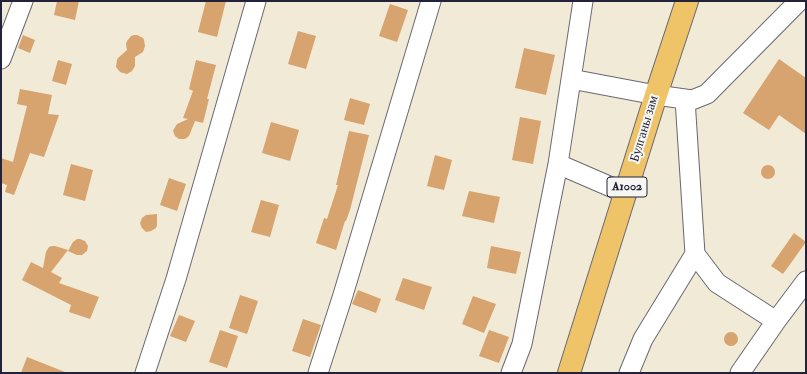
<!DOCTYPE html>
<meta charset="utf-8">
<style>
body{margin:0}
#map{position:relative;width:807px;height:374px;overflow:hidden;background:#f1ead6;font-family:"IM FELL Double Pica",serif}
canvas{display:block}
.frame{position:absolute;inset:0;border:2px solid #22223b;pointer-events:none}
</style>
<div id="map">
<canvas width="807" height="374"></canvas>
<div class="frame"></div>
</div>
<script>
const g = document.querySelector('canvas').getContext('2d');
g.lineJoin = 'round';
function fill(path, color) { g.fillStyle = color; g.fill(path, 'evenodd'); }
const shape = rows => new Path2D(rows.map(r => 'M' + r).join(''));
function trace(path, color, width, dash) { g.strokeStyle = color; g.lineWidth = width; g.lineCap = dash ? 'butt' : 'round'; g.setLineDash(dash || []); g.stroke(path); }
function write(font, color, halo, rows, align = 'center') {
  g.font = font + ' "IM FELL Double Pica",serif'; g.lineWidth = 4; g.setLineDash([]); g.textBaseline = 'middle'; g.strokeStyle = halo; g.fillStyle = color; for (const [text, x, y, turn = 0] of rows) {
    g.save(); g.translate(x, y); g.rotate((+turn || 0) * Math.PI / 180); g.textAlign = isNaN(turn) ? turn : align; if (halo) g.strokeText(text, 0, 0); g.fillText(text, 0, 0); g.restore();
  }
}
fill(shape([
 [57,1,79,1,75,20,54,15],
 [206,1,226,1,217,37,198,32],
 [390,4,408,10,397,42,379,36],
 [298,31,316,36,306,69,288,64],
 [23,35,35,40,30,53,18,48],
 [134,35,137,35,143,38,144,40,145,46,143,52,135,57,135,66,132,71,127,74,123,73,120,72,116,67,117,60,118,58,127,50,126,44,127,41,131,36],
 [524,48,555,55,546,95,515,88],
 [779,59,806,78,806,134,779,115,769,130,743,113],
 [58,60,72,64,66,85,52,81],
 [196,60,216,65,207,99,209,99,203,123,195,121,189,136,185,139,179,139,175,136,173,131,174,129,177,124,188,119,183,118,193,91,189,89],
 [20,89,52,95,48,114,59,115,44,157,30,153,14,195,5,192,7,185,1,183,1,158,13,162,27,106,17,104],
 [350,98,370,104,364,125,344,120],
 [520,117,541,121,533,164,512,160],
 [271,122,299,130,290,161,262,153],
 [349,131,369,135,350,210,346,221,345,221,336,250,316,243,324,218,327,219,338,185,336,185],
 [435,155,452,160,444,190,427,186],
 [71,164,93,170,85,201,63,195],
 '761 172a7 7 0 1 1 14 0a7 7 0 1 1-14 0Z',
 [169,178,186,184,177,211,160,205],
 [469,191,500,197,494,223,462,216],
 [261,200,279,205,270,237,251,232],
 [157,214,157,225,156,228,151,231,146,232,142,228,140,223,142,218,146,215],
 [794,233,806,242,783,274,771,266],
 [77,239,80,239,85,241,88,246,87,251,82,255,77,255,68,251,73,242],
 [52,246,55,246,68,250,51,272,62,278,59,283,99,297,90,319,69,312,71,305,22,280,31,262,43,268,46,252,49,247],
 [491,246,521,252,516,274,487,268],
 [403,278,432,287,424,310,395,300],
 [358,290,381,299,376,313,352,304],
 [240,295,258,301,247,334,229,328],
 [473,296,496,304,484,333,462,324],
 [179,315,195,321,186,342,170,336],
 [303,319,321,325,310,357,292,351],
 [220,330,238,336,227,368,209,362],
 [489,330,509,337,499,363,479,356],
 '724 339a7 7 0 1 1 14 0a7 7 0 1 1-14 0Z',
 [27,357,65,372,65,373,21,373]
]), '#d7a36e');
const street = shape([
 [1,59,23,1],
 [571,79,656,95,692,100,707,94,799,1],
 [685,99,695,254,717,283,776,321],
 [558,164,625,193],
 [145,373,176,279,256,1],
 [318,373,343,295,431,1],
 [511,373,522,344,558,164,583,1],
 [629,373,643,339,695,254],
 [740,373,776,321,806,281]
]);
const highway = shape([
 [569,373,656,95,687,1]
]);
trace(street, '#6a6871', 21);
trace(highway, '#6a6871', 24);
trace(street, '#fff', 19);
trace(highway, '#efc469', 22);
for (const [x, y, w] of [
 [627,187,40]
]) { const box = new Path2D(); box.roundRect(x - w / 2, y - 10, w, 20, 3); g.fillStyle = '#f6f6f2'; g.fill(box); trace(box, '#22223b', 1); }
write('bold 12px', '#22223b', null, [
 ["A1002",627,187]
]);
write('13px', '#22223b', '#f6f6f2', [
 ["Булганы зам",645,129,-73]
]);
</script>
